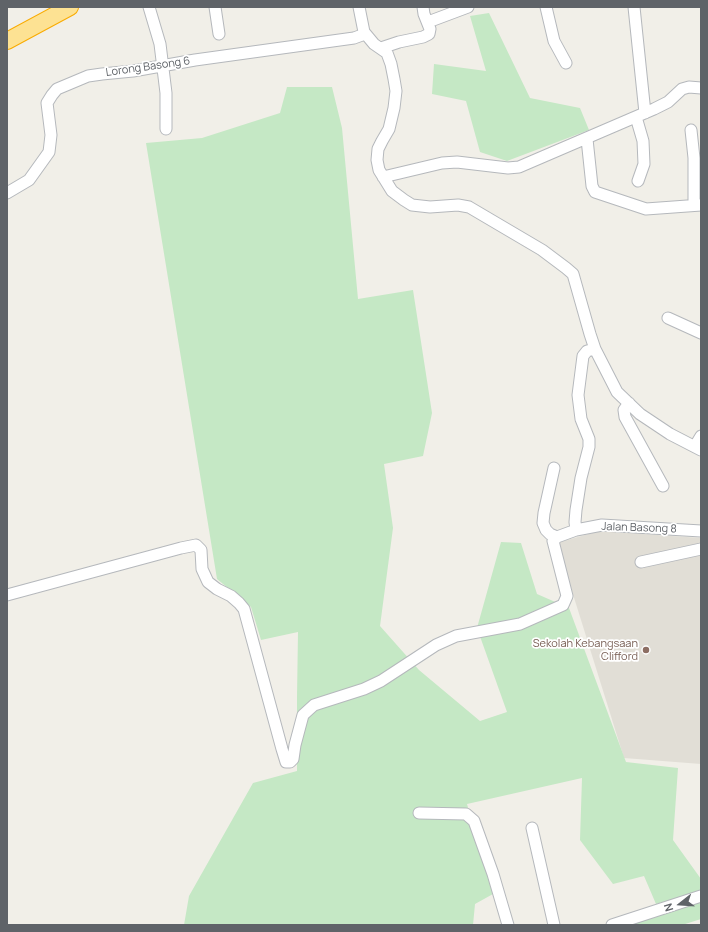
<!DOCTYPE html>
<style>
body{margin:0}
#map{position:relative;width:708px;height:932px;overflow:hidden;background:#f1efe8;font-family:Manrope,sans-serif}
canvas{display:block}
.frame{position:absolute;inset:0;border:8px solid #5f6368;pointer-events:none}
.north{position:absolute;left:660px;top:884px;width:40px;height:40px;-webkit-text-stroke:3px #fff;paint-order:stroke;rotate:253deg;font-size:11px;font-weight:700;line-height:16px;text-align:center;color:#5f6368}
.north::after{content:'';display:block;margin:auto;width:14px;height:18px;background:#5f6368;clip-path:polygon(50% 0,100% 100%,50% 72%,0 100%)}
</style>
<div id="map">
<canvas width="708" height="932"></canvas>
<div class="frame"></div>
<div class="north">N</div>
</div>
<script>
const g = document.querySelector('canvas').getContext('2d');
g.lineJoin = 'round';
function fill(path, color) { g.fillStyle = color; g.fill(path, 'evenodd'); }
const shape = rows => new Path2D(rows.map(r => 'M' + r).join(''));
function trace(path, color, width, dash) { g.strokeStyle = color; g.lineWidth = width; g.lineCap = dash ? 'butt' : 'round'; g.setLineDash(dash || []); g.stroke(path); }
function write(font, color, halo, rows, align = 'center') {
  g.font = font + ' Manrope,sans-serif'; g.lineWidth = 3.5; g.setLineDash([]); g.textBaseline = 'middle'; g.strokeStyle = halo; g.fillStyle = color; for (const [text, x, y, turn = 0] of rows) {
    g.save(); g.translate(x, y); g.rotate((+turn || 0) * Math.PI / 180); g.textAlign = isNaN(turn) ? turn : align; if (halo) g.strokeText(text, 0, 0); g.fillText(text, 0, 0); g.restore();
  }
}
fill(shape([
 [599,531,701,538,701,764,624,758,557,543]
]), '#e1ded6');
fill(shape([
 [489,13,530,98,580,108,589,130,507,161,480,152,466,101,432,94,434,64,486,71,470,16],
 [287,87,332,87,342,128,358,299,413,290,432,413,423,456,384,464,393,528,380,626,419,670,480,721,507,712,477,628,501,542,521,543,537,594,569,608,626,762,678,768,673,840,701,879,701,891,656,904,644,876,613,884,580,840,582,778,467,804,493,894,475,904,473,925,184,925,189,896,253,783,297,771,297,697,298,632,261,640,251,607,217,579,146,143,202,138,280,113],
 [701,900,701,919,682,925,626,925]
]), '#c5e8c5');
const minor = shape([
 [149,7,160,44,166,93,166,129],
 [215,7,219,34],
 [359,7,364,32,374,44,387,53,391,64,394,79,396,91,394,108,389,129,382,141,378,149,377,160,379,170,392,191,404,200,412,205,430,207,458,205,469,207,542,250,566,268,573,274,590,334,595,349,617,392,640,414,670,434,701,450],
 [546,7,554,41,566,63],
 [634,7,645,113],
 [428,22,468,7],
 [381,48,399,42,423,37,429,34,430,29,424,14,423,7],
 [636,117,643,141,644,164,638,181],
 [691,130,694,158,694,205],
 [587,139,592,186,595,192,646,209,701,205],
 [383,177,442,163,457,162,508,168,519,167,654,109,668,102,682,89,689,87,701,88],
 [7,193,29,180,49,152,51,135,47,103,52,95,57,89,88,76,102,74,133,71,195,60,354,38,365,34],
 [668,318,701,333],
 [629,403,624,410,625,417,663,486],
 [695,446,701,436],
 [554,468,544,513,543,523,546,530,550,534,557,537],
 [576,530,602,525,701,531],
 [641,562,701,549],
 [7,595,181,548,196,545,201,550,202,569,208,582,217,589,231,596,239,603,244,609,282,749,286,762,290,762,293,759,295,745,303,715,314,705,364,689,381,681,436,645,456,636,520,624,563,605,567,596,553,541,557,537,576,530,575,522,576,510,581,478,589,447,589,439,581,419,578,395,583,356,587,351,595,349],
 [419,813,466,814,474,821,493,874,508,925],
 [532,828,554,925],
 [612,925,701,896]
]);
const highway = shape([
 [7,41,70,7]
]);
trace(minor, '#b5b8bc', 13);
trace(highway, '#f9ab00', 18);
trace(minor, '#fff', 11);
trace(highway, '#fde293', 16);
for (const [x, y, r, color] of [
 [646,650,4,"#8d6e63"]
]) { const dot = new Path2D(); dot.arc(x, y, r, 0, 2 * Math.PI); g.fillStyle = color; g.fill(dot); trace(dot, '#fff', 1.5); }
write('11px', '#5f6368', '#fff', [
 ["Lorong Basong 6",148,67,-8],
 ["Jalan Basong 8",639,528,2]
]);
write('11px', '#785e54', '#fff', [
 ["Sekolah Kebangsaan",638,644],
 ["Clifford",638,657]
], 'right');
</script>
